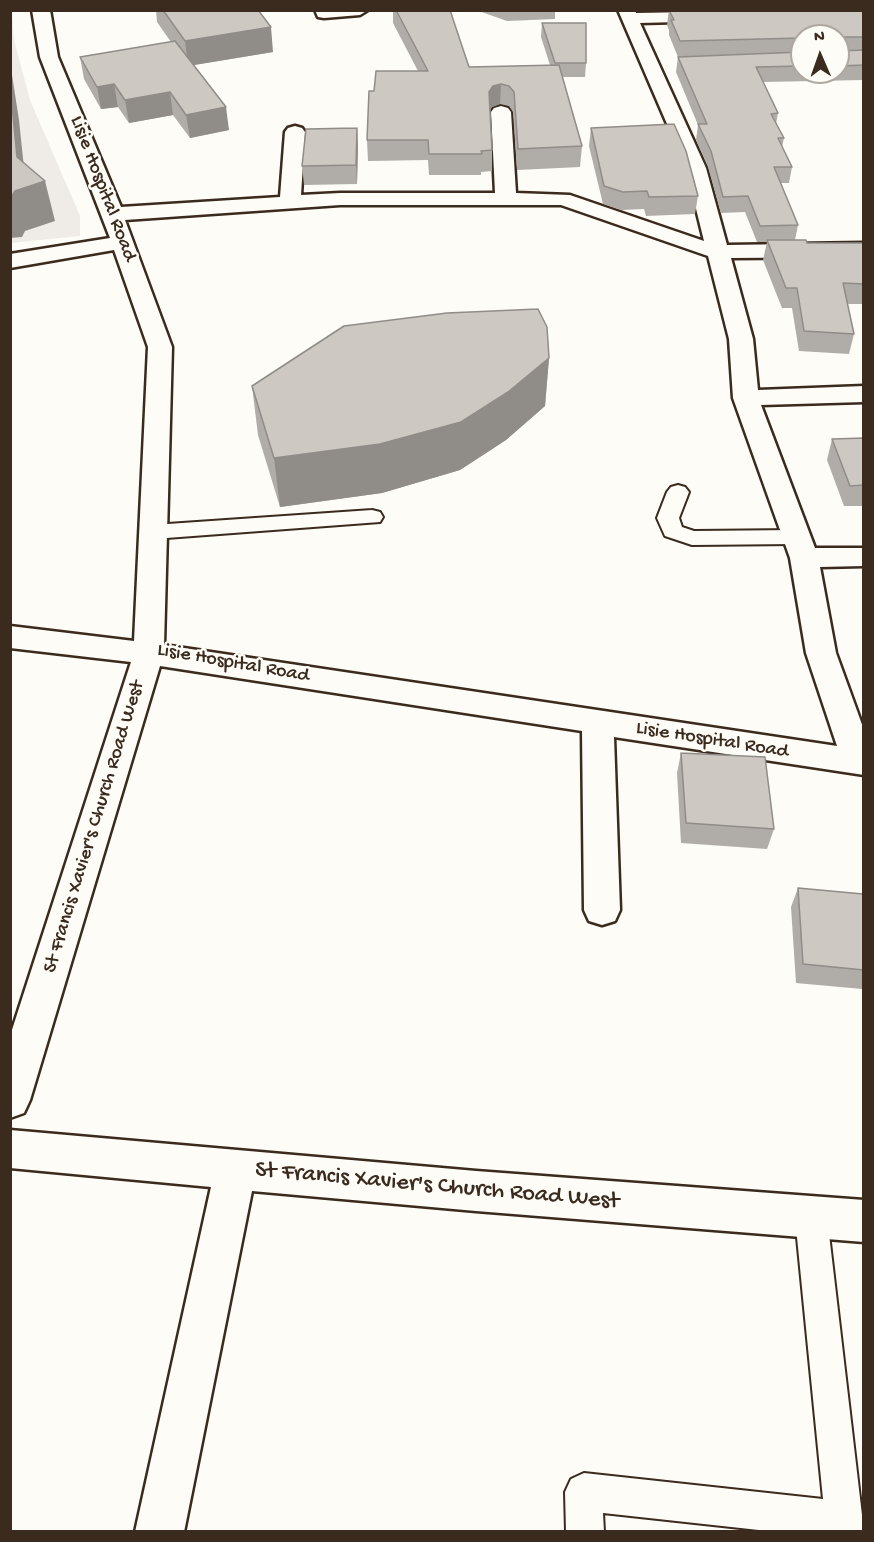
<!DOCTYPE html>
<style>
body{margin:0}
#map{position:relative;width:874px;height:1542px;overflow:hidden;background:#fdfcf7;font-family:"Gochi Hand",sans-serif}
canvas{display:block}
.frame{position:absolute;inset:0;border:12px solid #3b2a1e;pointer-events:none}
.north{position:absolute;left:790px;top:24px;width:60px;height:60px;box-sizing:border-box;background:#fdfcf7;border:2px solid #afa8a0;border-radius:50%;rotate:358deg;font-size:16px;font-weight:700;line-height:24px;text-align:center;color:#3b2a1e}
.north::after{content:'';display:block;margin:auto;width:21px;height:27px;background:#3b2a1e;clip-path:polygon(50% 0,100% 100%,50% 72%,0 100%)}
</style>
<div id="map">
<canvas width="874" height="1542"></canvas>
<div class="frame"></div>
<div class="north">N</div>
</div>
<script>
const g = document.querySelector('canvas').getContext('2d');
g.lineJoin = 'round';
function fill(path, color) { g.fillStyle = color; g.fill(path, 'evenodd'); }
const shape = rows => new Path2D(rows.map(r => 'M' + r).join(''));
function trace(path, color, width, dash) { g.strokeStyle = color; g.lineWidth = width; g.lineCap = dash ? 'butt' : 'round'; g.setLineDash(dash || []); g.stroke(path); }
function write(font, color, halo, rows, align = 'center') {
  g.font = font + ' "Gochi Hand",sans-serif'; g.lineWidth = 5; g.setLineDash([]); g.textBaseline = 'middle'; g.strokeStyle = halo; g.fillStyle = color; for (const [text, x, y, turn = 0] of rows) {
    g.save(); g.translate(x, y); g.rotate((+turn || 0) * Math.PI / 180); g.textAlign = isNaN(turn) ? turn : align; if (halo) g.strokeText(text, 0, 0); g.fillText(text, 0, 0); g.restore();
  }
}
fill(shape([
 [12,10,14,40,30,100,80,216,80,236,11,243]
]), '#efece7');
const lane = shape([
 [678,485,685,487,689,492,679,518,682,527,694,531,796,530,804,532,807,537,804,542,796,544,692,545,665,536,657,518,667,492,671,487,678,485],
 [372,510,380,512,383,517,380,522,153,539,145,537,142,532,145,527,153,525,372,510],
 [811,1201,823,1206,827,1217,864,1532,777,1532,603,1513,604,1532,566,1532,565,1492,571,1479,584,1473,823,1499,795,1217,799,1206,811,1201]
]);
const street = shape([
 [32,10,50,10,58,57,121,207,280,197,285,132,288,128,295,126,302,128,305,132,301,195,340,193,495,193,491,112,494,108,501,106,508,108,511,112,516,193,570,195,704,241,686,168,618,10,635,10,636,13,806,10,801,18,795,19,640,23,706,168,727,245,864,243,864,257,731,258,753,339,758,390,864,386,864,402,761,405,815,548,864,548,864,566,820,567,836,653,864,730,864,775,614,737,620,910,615,921,602,925,589,921,584,910,582,731,160,666,30,1100,24,1113,10,1118,10,1036,131,662,10,648,10,626,134,641,148,347,114,250,10,268,10,254,110,238,40,57,32,10],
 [340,205,561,205,708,256,729,339,733,398,790,558,806,653,837,746,164,645,172,347,125,220,340,205],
 [315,10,368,10,360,15,324,18,318,17,315,10],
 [10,1130,476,1171,864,1200,864,1242,476,1211,252,1191,184,1532,135,1532,211,1187,10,1168,10,1130]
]);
trace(lane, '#3b2a1e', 4);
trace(street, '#3b2a1e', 5);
fill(lane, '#fdfcf7');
fill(street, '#fdfcf7');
fill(shape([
 [156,10,258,10,273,52,194,65,229,130,190,138,173,115,129,123,118,107,101,109,84,79,80,57,171,42,157,22],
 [393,10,450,10,469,67,550,65,541,37,542,23,586,63,585,77,562,77,582,146,580,167,517,170,513,112,509,106,500,104,492,107,490,110,492,150,492,171,481,172,481,175,429,175,428,160,368,161,367,140,374,91,418,71,393,23],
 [476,10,555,10,555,19,507,21],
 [669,10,864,10,864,80,763,82,778,113,776,124,784,138,782,147,792,167,789,183,780,183,798,225,795,240,807,243,864,243,864,304,847,304,854,334,849,354,799,351,792,308,782,308,763,260,767,242,757,242,745,212,721,213,708,167,696,140,698,125,676,72,678,57,669,35,669,30,667,25],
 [802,36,838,36,838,72,802,72],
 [357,128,358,147,357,184,304,185,302,166],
 [591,128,698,196,695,214,646,216,644,209,621,210,603,204,589,146],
 [549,358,545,406,506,440,460,470,382,493,280,507,258,435,252,386],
 [864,438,864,506,844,506,827,460,832,439],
 [681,753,774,829,767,849,681,843,677,773],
 [798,888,863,894,864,985,862,989,796,983,791,907]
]), '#b0aca7');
fill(shape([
 [271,27,273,52,188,66,185,41],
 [10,62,19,120,26,187,45,181,55,221,25,231,22,237,10,238,10,197,17,157,10,85],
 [114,84,118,107,101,109,97,87],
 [501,84,500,104,492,107,489,112,489,92,493,86],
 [170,92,173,115,129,123,125,100],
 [226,107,229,130,190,138,186,115],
 [357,128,358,147,357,184,356,165],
 [549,358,545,406,506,440,460,470,382,493,280,507,274,458]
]), '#908c88');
const building = shape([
 [163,10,258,10,271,27,185,41,163,10],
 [396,10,450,10,469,67,559,65,582,146,518,149,514,92,509,86,501,84,493,86,489,92,492,150,481,151,482,154,429,154,428,140,367,140,369,91,374,91,376,71,428,71,396,10],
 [669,10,864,10,864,37,840,37,840,51,864,50,864,65,838,66,838,36,802,36,802,38,680,41,671,20,674,20,669,10],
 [542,23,586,23,586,63,555,63,542,23],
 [175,41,226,107,186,115,170,92,125,100,114,84,97,87,80,57,175,41],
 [802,52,802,66,756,67,778,113,771,114,784,138,778,138,792,167,774,167,798,225,760,226,748,196,723,197,711,151,698,124,707,124,678,57,802,52],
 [10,85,17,157,45,181,15,191,12,196,10,197,10,85],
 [674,124,686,151,698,196,649,197,647,191,623,192,604,186,591,128,674,124],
 [357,128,356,165,302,166,306,129,357,128],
 [767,240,806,240,807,243,864,243,864,284,843,283,854,334,804,331,797,288,786,288,767,240],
 [538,309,547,327,549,358,508,392,461,422,380,444,274,458,252,386,344,326,447,313,538,309],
 [864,438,864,485,850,486,832,439,864,438],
 [681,753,765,757,774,829,686,823,681,753],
 [798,888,863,894,864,970,803,964,798,888]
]);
fill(building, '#cdc8c2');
trace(building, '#908c88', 1.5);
write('20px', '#3b2a1e', '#fdfcf7', [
 ["Lisie Hospital Road",102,189,69],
 ["Lisie Hospital Road",233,664,10],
 ["Lisie Hospital Road",712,741,9],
 ["St Francis Xavier's Church Road West",95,827,-73]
]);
write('24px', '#3b2a1e', '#fdfcf7', [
 ["St Francis Xavier's Church Road West",437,1187,5]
]);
</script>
